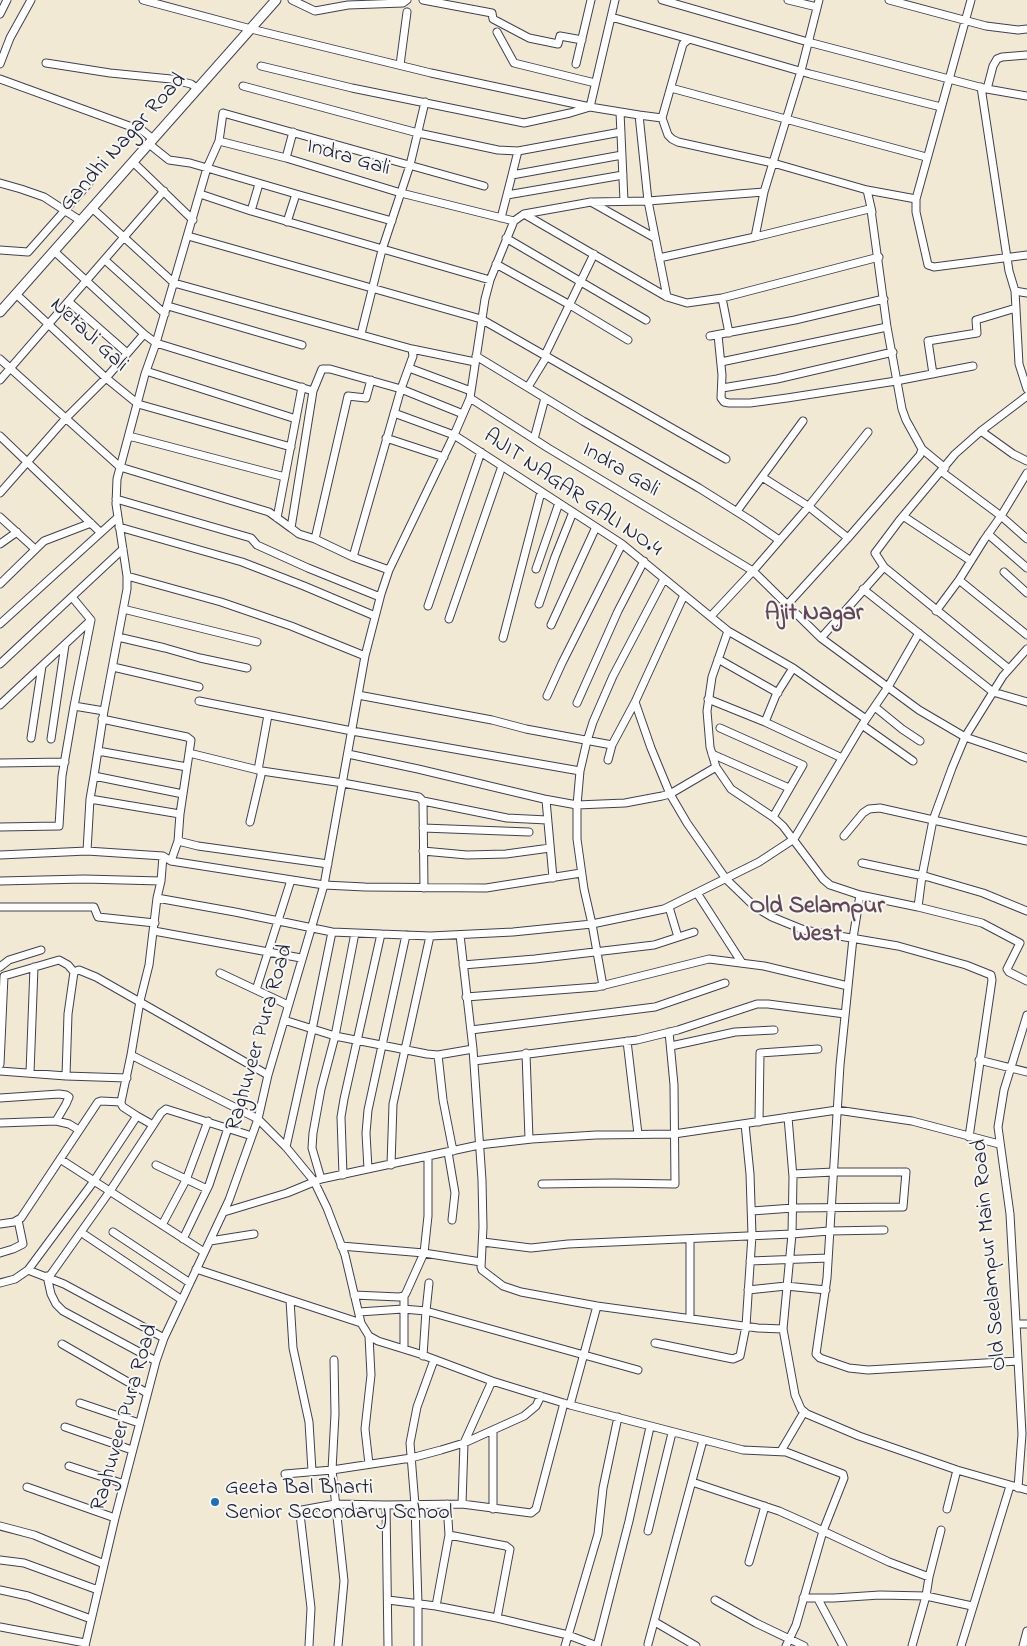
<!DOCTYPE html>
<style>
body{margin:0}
canvas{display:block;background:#f1e9d4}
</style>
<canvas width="1027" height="1646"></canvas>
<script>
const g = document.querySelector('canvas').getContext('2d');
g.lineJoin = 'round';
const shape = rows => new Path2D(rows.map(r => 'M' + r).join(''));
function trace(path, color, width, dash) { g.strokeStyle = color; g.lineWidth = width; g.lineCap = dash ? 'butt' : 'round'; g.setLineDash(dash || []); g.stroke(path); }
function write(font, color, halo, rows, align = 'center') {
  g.font = font + ' "Indie Flower",sans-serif'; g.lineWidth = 4; g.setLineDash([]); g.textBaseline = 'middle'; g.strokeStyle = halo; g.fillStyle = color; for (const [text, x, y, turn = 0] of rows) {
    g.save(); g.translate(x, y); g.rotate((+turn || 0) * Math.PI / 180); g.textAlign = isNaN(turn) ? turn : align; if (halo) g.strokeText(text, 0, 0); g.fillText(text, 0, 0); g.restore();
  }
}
const minor = shape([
 [143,0,251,29,431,73,590,107,639,115,648,201,667,297],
 [292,0,315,11,348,5,403,3,407,0],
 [423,0,492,13,493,19,529,38,558,44,560,36,582,40],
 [662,0,808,42,987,89,1027,96],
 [788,0,817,7],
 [889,0,986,26,1018,30,1027,29],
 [971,0,916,199,916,212,928,265,934,267,1027,255],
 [0,14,7,0],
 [611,17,689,39],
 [497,32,514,63,595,83],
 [46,63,110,73,171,79,191,84,198,89],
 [0,64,10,38,31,0],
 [576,64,591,0],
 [400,65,407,12],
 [261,66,352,88,524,123,570,113,590,107],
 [0,79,143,131,153,139],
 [243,86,418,133,498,150,518,151,621,132],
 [981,87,1009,271,1015,291,1027,293],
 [671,88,926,157],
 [987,89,993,66,997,59,1002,57,1027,55],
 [590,107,615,0],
 [620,112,624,201],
 [639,115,662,118],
 [293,132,286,158,401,193,514,221],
 [219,141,286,158],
 [149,144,169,160,190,163,296,194],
 [133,162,193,220],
 [512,175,518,151],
 [0,183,21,189,44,197,81,221],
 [259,184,251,211,490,280],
 [867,190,872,212],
 [200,194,251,211],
 [507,195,623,175],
 [916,199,867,190,773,163,678,142,672,139,668,135,662,118,683,44,689,39,810,74,941,107],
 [591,202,655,238],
 [92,208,174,283,412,349,413,356,401,389,353,557,389,570],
 [524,214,591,202,648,201,764,192],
 [501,218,512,175,622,155],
 [287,222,296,194,392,221],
 [188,236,481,319,726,459],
 [755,237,764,192,801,71,819,0],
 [506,238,646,320],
 [0,250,28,252,89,183],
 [54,251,144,334,156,343,145,374,117,479,116,504,127,576,127,589,104,711,94,776,90,799,87,851],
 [659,258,755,237,869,209,871,210,887,327,902,409,906,420,922,449,945,468],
 [105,260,165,314],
 [496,264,570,305,628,340],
 [1015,291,1019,364,1027,389],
 [16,294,106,378,138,404,291,447],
 [722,298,729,333],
 [69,302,127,353],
 [168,306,302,345],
 [361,334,382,250,410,165,425,102],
 [718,335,722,375,721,398,724,402,729,403,750,403,787,398,896,381,973,366],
 [710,336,795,320,884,299],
 [412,349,475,362],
 [545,355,594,254],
 [476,356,583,421,699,488,750,520,779,540],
 [0,359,120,467,269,512,291,528],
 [721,362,887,327],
 [409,368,471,391],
 [146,371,296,419],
 [933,374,928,341,977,333,976,320,1016,308],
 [0,380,164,191],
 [528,387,547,356],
 [722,388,777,379,893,352],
 [313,391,156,343,207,168,219,141,223,113,484,186],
 [470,398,548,448,753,571,821,638,919,710,965,737,1027,758],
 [394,413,454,435,502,466,622,544,728,631,793,668,866,719],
 [981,431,1013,454,1027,461],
 [0,436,100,532],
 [129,436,285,477],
 [386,438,444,457],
 [534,439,545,398],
 [942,472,1001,516,1027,539],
 [762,477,808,506,848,538],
 [0,493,66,418,106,378,144,334],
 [116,499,251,538,257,545,308,568,380,597],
 [737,511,803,421],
 [903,516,971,561],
 [0,517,35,549],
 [277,518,302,387],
 [119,527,242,562,304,586,375,616],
 [988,534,1027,568],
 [315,539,348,396,366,398,371,380],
 [0,544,17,532],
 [353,557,315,539,299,534,291,528,313,391,322,369,330,369,401,389,463,414],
 [884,567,1009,669],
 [536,569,559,503],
 [1004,572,1027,593],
 [127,576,221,602,291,626,365,656],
 [959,580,1027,635],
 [0,584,44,541,91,523],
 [863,589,993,692,1027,702],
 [539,604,555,557,573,512],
 [787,605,848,538,920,455,922,449],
 [428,606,481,452],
 [123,609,257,642],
 [936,611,959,580,984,540,1001,516,1027,473],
 [711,616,753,571,804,512,868,432],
 [449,619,502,466],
 [0,624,117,518],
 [551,625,596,527],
 [728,631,712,677,707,711,710,747,716,767,731,789,773,817,783,826,823,879,830,885,860,895,918,907,982,923,1020,943,1007,969,1009,972,1027,981],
 [118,637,165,648,200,658,247,668],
 [503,638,541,492],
 [821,638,884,567,875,553,899,521,955,454,981,431,1027,396],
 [718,659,778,693],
 [0,664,123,549],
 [113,667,199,687],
 [358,695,492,720,526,729,612,745],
 [547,696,562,663,622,544],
 [708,699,765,722,842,758],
 [199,701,352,731,580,771],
 [635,702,651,748,670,794,687,823,726,879,755,907,772,917,804,930,898,946,966,965,991,975,992,980,969,1137],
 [577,703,618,611,644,561],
 [0,705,91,620],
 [74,706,104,711],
 [875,707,902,729,920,741],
 [102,719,187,737,191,740,180,814,178,841,171,861,324,885,365,887,486,888,581,873],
 [765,722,776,695,793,668],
 [862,725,913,761],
 [720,728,803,765,773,817],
 [31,738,42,666],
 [51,739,65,645],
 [98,751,187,767],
 [189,753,262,771],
 [348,754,418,769,544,799,577,805,625,803,662,796,670,794,716,767],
 [712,754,789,788],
 [608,760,612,745,635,702,684,595],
 [0,763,65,762],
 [258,770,268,715],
 [94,776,183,794],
 [90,799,180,814],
 [546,800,553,878],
 [423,801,424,888],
 [250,822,262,771,343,783,419,797,423,801,507,818,547,820],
 [0,827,59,826,62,776,74,706,91,620,72,597],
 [423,828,529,832],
 [844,836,863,813,869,809,880,808,1027,841],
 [178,841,198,846,328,864],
 [423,851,467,855,506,854,550,848],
 [0,855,87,851,163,856,171,861],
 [862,863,928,877,983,893,1027,911],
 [0,881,84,879,161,881],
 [697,893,742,963],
 [860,895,853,938,840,1065,827,1278,816,1354,820,1358,849,1368,868,1370,1018,1361],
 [157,898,161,881,163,856],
 [0,907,94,907,98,917,155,923],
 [669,907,678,937],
 [918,907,922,876,933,820,952,768,965,737,975,721,1003,676,1027,649],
 [154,931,301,958],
 [460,935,473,1049,482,1180,483,1227,481,1267,482,1270,503,1286,521,1292,597,1306,758,1328,783,1329],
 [463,965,535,959,654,945,694,932],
 [0,967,9,960,41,950],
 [74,972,79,970,96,977,268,1075],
 [220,973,288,1005],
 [603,986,592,924,584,889,577,839,577,805,580,771,587,741,593,722,613,676,664,579],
 [256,990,291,880],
 [466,997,597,987,709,959,764,966,848,986],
 [284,1020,335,1036,427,1054,438,1055,473,1049],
 [471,1030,655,1007,725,983],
 [627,1041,638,1134],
 [671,1046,735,1032,774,1030],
 [526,1053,529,1139],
 [131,1055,258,1119,286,1147,314,1181,327,1208,345,1255,361,1323,369,1336,378,1341,420,1354,492,1381,570,1405,743,1450,786,1452,843,1474,844,1478,823,1531,796,1625,786,1646],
 [438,1055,443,1100,453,1151],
 [979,1060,1027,1072],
 [474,1061,637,1040,678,1030,757,1004,768,1004,845,1014],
 [0,1064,4,976,59,960,68,965,74,972],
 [0,1071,66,1076,127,1078],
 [30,1073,34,967],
 [66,1076,68,1014,74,972],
 [0,1098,59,1094,66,1095,69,1097,66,1104,56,1121],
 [120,1102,123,1107,137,1116],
 [788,1117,793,1177,792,1234,783,1329,795,1395,801,1409,807,1414,859,1436,957,1470,1027,1490],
 [759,1122,760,1053,818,1049],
 [0,1123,56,1121,69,1124,79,1130],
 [286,1147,312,1030,332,932],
 [448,1152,455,1193,452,1220],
 [60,1159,204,1252],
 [156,1165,207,1189],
 [391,1165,393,1104,430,936],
 [368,1169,366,1133,368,1110,406,935],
 [343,1175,341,1117,344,1099,381,934],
 [321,1179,312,1148,313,1133,321,1089,335,1036,355,933],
 [542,1184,614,1183,675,1184,674,1085,669,1032],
 [752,1211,793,1208,903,1207,906,1172,834,1172,793,1174],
 [224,1212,287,1193,321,1179,479,1145,532,1139,596,1135,674,1134,837,1110,912,1121,999,1144],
 [0,1224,14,1222,21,1218,98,1102,101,1101,121,1102,131,1055,140,1001,149,965,157,898,235,912,332,932,430,936,513,932,592,924,664,909,759,862,794,839,862,725,888,687,919,633],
 [162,1225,186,1180,208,1121],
 [113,1232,190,1283],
 [85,1235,182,1300],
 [183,1239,209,1185,228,1128],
 [210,1241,254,1234],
 [483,1242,531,1248,568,1244,792,1234,829,1231,884,1230],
 [341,1246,424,1253,481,1262],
 [0,1253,13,1249,23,1244,18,1220],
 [750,1261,828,1258],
 [196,1269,361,1323],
 [28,1270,64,1284,164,1338],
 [47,1276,51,1294,56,1304,63,1311,156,1361],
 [49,1277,110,1191,161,1113,166,1109,252,1136],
 [0,1283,15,1279,28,1270,94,1181,137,1116,153,1125],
 [429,1283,426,1311,638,1370],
 [748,1290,786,1286,826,1290],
 [354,1295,399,1297,404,1296,406,1293,424,1253,428,1216,428,1157],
 [290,1300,293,1348,309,1422,312,1471],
 [359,1312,403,1309,426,1311,423,1356],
 [690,1318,690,1239],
 [1016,1324,1027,1324],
 [655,1343,733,1359,740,1356,746,1326,752,1235,750,1174,745,1124],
 [62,1344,147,1393],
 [404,1349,404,1296],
 [334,1360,335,1414,332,1470,344,1581,338,1646],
 [80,1403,139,1423],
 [570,1405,597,1306],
 [65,1427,132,1450],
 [781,1451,804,1412],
 [369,1464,365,1429,371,1375,369,1336],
 [69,1466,124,1484],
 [285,1474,332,1470,411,1458,441,1450,464,1443,524,1416,536,1406,541,1396],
 [692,1482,779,1511,806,1523,889,1562,929,1577],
 [27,1487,115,1518],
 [1018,1488,1022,1434,1015,1304,1010,1214,998,1127,1004,1090,1027,1015],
 [462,1504,464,1443,492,1381],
 [386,1505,388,1646],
 [493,1509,493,1430],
 [947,1509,957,1470],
 [0,1526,34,1535,104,1564],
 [648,1531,672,1433],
 [449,1535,506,1546,510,1549,497,1618],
 [0,1560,24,1563,98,1590],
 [749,1562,765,1506],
 [0,1590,28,1596,91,1619],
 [803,1598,834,1598,880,1595,926,1596,972,1606],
 [818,1599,843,1646],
 [388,1600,436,1606,497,1618,568,1635,597,1646],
 [715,1600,756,1623,804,1646],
 [436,1606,449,1535,447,1504],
 [655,1622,696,1646],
 [0,1627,85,1643],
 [648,1644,703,1440],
 [85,1646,115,1518,156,1361,164,1338,229,1200,258,1119,268,1075,324,885,365,656,381,594,389,570,454,435,470,398,485,299,490,280,514,221,524,214,667,297,687,303,722,298,879,257],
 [309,1646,311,1608,300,1514,302,1510,335,1504,386,1505,462,1504,531,1513,536,1509,564,1403],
 [418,1646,418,1604,415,1505,410,1443,417,1407,434,1360],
 [565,1646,598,1534,603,1488,618,1417],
 [597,1646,629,1521,650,1427],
 [912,1646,926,1596,929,1577,941,1530],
 [961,1646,1010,1486],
 [1023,1646,1027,1631]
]);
const tertiary = shape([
 [0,312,276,0]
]);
trace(minor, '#414052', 9);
trace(tertiary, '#414052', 11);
trace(minor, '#fff', 7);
trace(tertiary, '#fff', 9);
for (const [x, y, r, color] of [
 [215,1502,5,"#1f6fb2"]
]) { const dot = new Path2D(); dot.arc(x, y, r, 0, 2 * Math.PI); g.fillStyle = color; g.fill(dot); trace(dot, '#f6f6f2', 2); }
write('22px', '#22223b', '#f6f6f2', [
 ["Gandhi Nagar Road",124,143,-48],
 ["Indra Gali",348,159,16],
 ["NetaJi Gali",88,336,43],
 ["Indra Gali",620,471,31],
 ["AJIT NAGAR GALI NO.4",572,494,34],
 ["Raghuveer Pura Road",261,1038,-74],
 ["Old Seelampur Main Road",991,1255,-95],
 ["Raghuveer Pura Road",126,1418,-74]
]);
write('22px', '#22223b', '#f6f6f2', [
 ["Geeta Bal Bharti",225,1489],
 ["Senior Secondary School",225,1514]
], 'left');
write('bold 24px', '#644756', '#f6f6f2', [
 ["Ajit Nagar",814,615],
 ["Old Selampur",817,908],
 ["West",817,936]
]);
</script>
